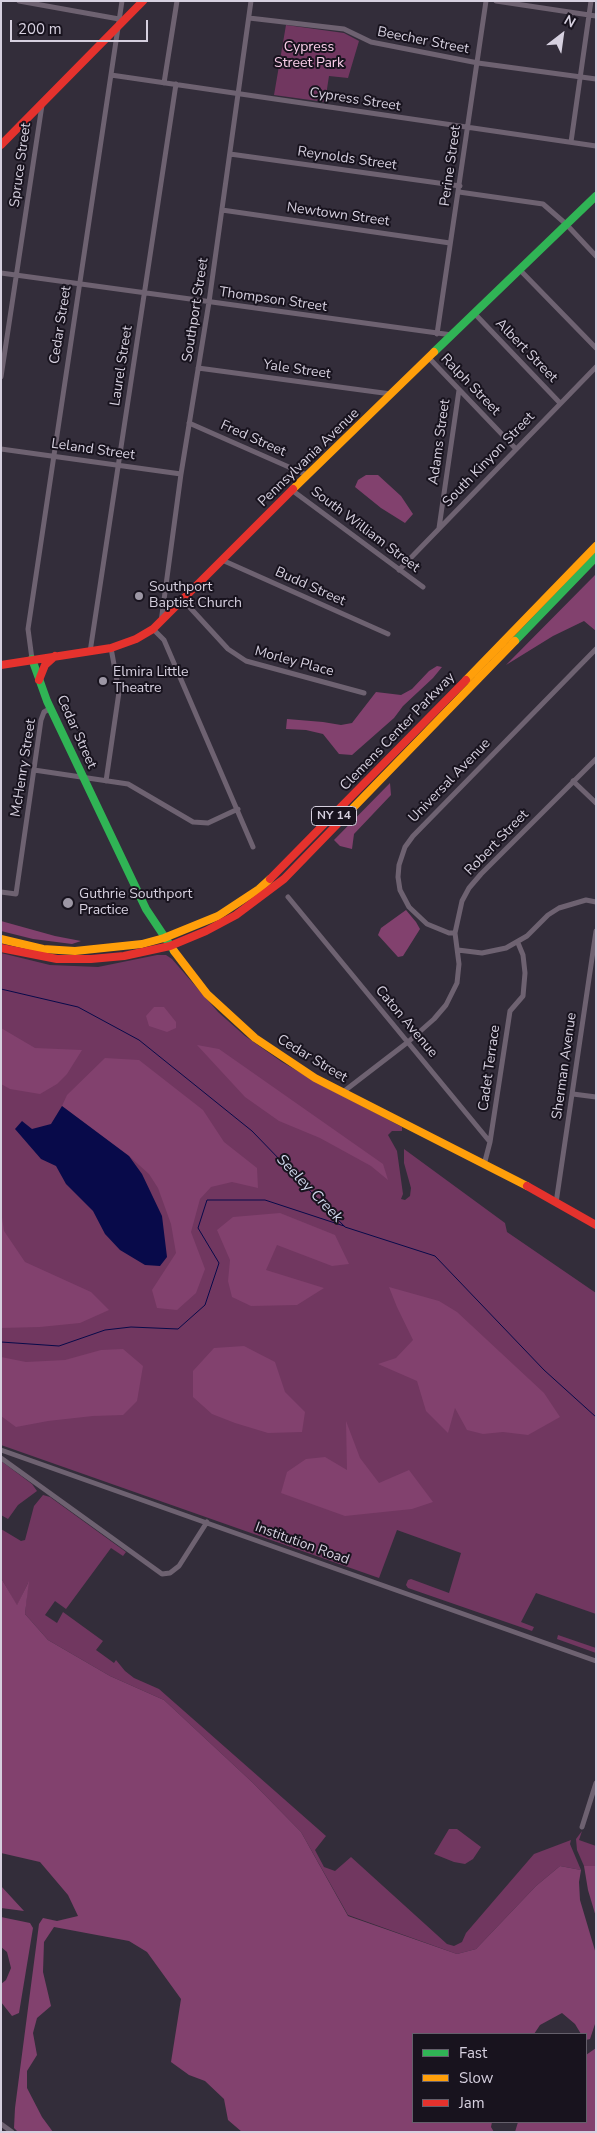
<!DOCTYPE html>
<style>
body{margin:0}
#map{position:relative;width:597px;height:2133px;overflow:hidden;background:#332d3a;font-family:"Nunito Sans",sans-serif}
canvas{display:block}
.frame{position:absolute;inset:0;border:2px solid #d6d0df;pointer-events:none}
.legend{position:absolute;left:412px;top:2033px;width:175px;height:90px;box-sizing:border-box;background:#18131e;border:1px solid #645f6b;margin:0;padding:6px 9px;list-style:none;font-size:15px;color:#d6d0df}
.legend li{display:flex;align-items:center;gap:10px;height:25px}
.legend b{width:25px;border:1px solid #645f6b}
.north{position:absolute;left:537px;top:10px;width:50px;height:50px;-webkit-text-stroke:4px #18131e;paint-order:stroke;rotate:30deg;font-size:14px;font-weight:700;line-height:20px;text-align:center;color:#d6d0df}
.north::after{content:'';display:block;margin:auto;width:18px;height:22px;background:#d6d0df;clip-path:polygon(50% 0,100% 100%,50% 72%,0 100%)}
.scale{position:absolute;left:10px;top:20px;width:138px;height:22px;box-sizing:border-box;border:2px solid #d6d0df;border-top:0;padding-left:6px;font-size:15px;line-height:18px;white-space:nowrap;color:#d6d0df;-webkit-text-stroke:4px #18131e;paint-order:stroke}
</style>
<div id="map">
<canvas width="597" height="2133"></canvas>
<div class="frame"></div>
<ul class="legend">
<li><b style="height:6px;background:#30b455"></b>Fast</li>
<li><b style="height:6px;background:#ff9f0a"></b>Slow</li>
<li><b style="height:6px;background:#e5322d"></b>Jam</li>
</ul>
<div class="north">N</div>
<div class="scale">200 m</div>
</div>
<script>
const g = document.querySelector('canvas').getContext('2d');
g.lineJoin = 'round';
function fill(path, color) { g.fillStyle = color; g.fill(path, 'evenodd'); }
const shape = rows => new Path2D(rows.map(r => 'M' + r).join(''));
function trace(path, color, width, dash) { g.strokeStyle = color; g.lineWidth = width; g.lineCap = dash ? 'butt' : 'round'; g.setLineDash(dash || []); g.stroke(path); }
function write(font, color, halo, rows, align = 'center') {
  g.font = font + ' "Nunito Sans",sans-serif'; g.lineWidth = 4; g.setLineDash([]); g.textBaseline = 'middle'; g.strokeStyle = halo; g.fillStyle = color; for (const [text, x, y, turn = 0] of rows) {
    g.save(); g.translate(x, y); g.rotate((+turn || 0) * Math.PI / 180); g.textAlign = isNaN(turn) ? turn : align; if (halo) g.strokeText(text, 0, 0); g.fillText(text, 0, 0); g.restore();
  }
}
fill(shape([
 [286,25,344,33,359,41,348,78,329,76,325,102,274,95],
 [1,953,50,965,98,967,157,955,166,955,172,959,218,1012,245,1036,282,1062,320,1084,402,1127,402,1131,392,1131,388,1135,397,1151,403,1194,401,1199,405,1200,410,1196,411,1188,404,1163,404,1149,505,1223,507,1232,596,1293,596,1614,536,1593,521,1622,534,1627,532,1631,408,1588,406,1585,408,1580,411,1579,449,1593,461,1553,397,1530,379,1578,1,1445],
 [1,1461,32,1484,37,1491,18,1505,8,1519,1,1515],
 [43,1495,50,1497,126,1552,123,1556,111,1548,66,1609,55,1601,45,1615,57,1623,63,1612,103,1641,96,1650,114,1663,116,1660,125,1671,134,1678,159,1689,326,1836,315,1850,324,1867,335,1871,351,1857,447,1944,454,1946,462,1942,466,1933,534,1854,571,1840,570,1844,581,1870,560,1866,536,1886,476,1949,457,1954,348,1915,301,1832,253,1783,164,1700,110,1676,48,1640,25,1614,28,1583,17,1606,1,1578,1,1529,21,1541,25,1540,34,1506],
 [558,1635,596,1648,596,1653,557,1639],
 [449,1829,457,1829,481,1847,473,1859,465,1864,454,1862,434,1854],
 [582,1831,579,1840,596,1846,596,1866,584,1866,577,1850,576,1839]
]), '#713760');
fill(shape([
 [366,475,378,475,401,496,413,514,405,523,381,508,355,487,358,480],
 [596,574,596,631,584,621,553,636,506,665],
 [437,666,442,667,433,678,403,706,394,718,352,755,339,754,323,734,306,730,286,729,287,719,323,722,341,725,352,723,376,692,401,695,412,689,429,671],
 [390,783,391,795,354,834,352,849,340,846,334,840],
 [406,910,416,922,420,929,403,956,398,957,378,935,381,928],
 [1,921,55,936,81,941,72,944,33,939,1,931],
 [154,1007,164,1007,176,1022,176,1028,167,1032,149,1026,146,1016],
 [1,1028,35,1048,82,1050,67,1074,57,1084,40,1094,10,1089,1,1084],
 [197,1045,219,1049,383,1164,388,1180,371,1166,320,1138,279,1121,245,1097],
 [105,1058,139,1060,203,1110,224,1142,257,1168,258,1188,232,1182,211,1187,200,1199,191,1232,205,1269,196,1293,177,1310,157,1308,152,1290,176,1253,171,1224,158,1188,149,1174,129,1156,62,1106,67,1095],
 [1,1210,4,1231,25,1262,91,1292,109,1310,80,1323,40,1327,1,1328],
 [280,1213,335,1235,349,1264,332,1266,277,1245,266,1270,324,1288,297,1305,251,1306,232,1297,228,1281,230,1260,217,1230,233,1217],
 [389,1287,439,1301,457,1312,544,1393,560,1417,528,1435,503,1432,483,1434,467,1430,455,1408,448,1433,426,1411,417,1381,378,1364,396,1358,413,1340,397,1307],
 [244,1346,275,1362,285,1392,305,1412,302,1432,268,1433,235,1423,212,1414,193,1397,193,1371,214,1348],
 [123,1349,143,1366,137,1401,123,1415,93,1416,48,1421,16,1427,1,1416,1,1357,26,1362,65,1360,101,1350],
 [346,1421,360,1458,379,1483,409,1470,433,1502,412,1509,345,1516,281,1493,287,1472,306,1459,325,1457,347,1470],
 [1,1578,17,1605,29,1581,25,1614,48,1640,110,1676,164,1700,253,1783,301,1832,348,1916,457,1954,476,1949,536,1886,560,1866,581,1870,579,1882,580,1900,596,1954,596,2021,590,2039,586,2040,586,2034,581,2034,575,2024,562,2013,540,2025,534,2034,413,2034,413,2122,492,2122,491,2127,494,2132,242,2132,228,2120,224,2099,205,2081,189,2075,171,2062,181,1999,147,1952,129,1941,54,1927,44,1942,43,1972,51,2006,37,2018,33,2033,37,2055,27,2071,27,2088,42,2117,53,2132,18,2132,14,2128,15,2108,39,1924,43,1918,57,1921,78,1916,68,1895,40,1862,1,1853],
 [584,1866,596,1866,596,1917,588,1890],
 [1,1886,24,1911,1,1908],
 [1,1917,30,1923,33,1928,19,2013,12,2016,1,2002,1,1984,6,1980,11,1968,7,1952,1,1947],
 [596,2048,596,2132,515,2132,518,2122,586,2122,586,2055]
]), '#82416e');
fill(shape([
 [62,1106,129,1156,142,1174,162,1216,167,1257,160,1266,145,1265,120,1250,105,1234,93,1211,66,1184,56,1166,41,1159,15,1129,22,1121,32,1129,51,1124]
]), '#080a4a');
trace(shape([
 [1,989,78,1007,139,1040,252,1131,345,1227,435,1256,544,1370,596,1417],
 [1,1342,59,1346,105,1330,131,1327,178,1329,205,1305,219,1263,198,1228,207,1200,265,1200,344,1226]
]), '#080a4a', 1);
trace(shape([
 [19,1,119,19],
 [496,1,596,16],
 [249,18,344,29,371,42,478,63,596,79],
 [111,75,596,146],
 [164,83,177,1],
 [571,142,591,1],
 [230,154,460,186],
 [459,192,543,204,566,224,596,256],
 [222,210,450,243],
 [519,269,596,348],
 [1,273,452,335],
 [475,314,560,403],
 [437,334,486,1],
 [429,358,516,449],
 [198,368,391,394],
 [1,377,42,105],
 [189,423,307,475],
 [1,449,181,474],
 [293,491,423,587],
 [439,528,459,390],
 [222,560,388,634],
 [399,570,596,367],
 [183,600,228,649,246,661,364,693],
 [161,622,181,474,209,302,251,1],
 [153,629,164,640,253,847],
 [90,652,176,84],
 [32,659,28,629,122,1],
 [34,770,128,784,193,822,208,823,238,809],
 [106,781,119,692,111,648],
 [573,781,596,803],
 [1,892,16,894,41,720,44,712,51,708],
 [288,897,490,1142,484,1165],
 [455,933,449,933,427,924,409,907,400,890,398,877,399,865,405,847,413,836,596,649],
 [458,950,482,953,506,948,527,936,548,915,559,908,586,900,596,902],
 [343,1092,408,1042,434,1019,446,1005,457,983,459,964,455,933,462,901,469,888,481,874,596,759],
 [573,1094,596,1097],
 [490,1142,510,1011,523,996,525,973,523,955,518,943],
 [556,1203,596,931],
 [1,1450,596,1661],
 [1,1458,162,1574,170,1573,179,1566,207,1522],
 [582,1827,596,1783],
 [1,2124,12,2132]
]), '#6e6271', 5);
trace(shape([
 [434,352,596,196],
 [515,641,596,557],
 [32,659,47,701,146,909,174,951]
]), '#30b455', 8);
trace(shape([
 [293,489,434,352],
 [466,680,596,546],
 [350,811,515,641],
 [1,939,43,949,75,951,142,944,164,938,218,916,259,889,270,879],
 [174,951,207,994,255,1038,315,1078,527,1186]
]), '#ff9f0a', 8);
trace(shape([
 [1,145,143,1],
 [1,665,111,648,136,639,153,629,293,489],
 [39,680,45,665,55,656],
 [270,879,466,680],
 [1,948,57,959,91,959,124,956,170,946,206,931,236,915,284,879,350,811],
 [527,1186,596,1225]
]), '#e5322d', 8);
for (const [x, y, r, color] of [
 [139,596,5,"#9d97a5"],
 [103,681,5,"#9d97a5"],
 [68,903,6,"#9d97a5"]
]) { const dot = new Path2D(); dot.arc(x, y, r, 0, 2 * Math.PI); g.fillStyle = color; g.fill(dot); trace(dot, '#18131e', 2); }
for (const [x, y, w] of [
 [334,816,45]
]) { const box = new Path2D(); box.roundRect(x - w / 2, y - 9.5, w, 19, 4); g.fillStyle = '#18131e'; g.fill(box); trace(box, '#d6d0df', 1); }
write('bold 12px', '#d6d0df', null, [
 ["NY 14",334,816]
]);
write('14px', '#d6d0df', '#18131e', [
 ["Beecher Street",423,41,11],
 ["Cypress Street",355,100,9],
 ["Reynolds Street",347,159,8],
 ["Spruce Street",21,165,-82],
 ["Perine Street",451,166,-82],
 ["Newtown Street",338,215,8],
 ["Thompson Street",273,300,8],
 ["Southport Street",196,310,-81],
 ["Cedar Street",61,325,-81],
 ["Albert Street",526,351,46],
 ["Laurel Street",122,366,-81],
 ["Yale Street",297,370,8],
 ["Ralph Street",470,385,46],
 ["Fred Street",253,439,24],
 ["Adams Street",440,442,-82],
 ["Leland Street",93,450,8],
 ["Pennsylvania Avenue",309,458,-44],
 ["South Kinyon Street",489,460,-46],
 ["South William Street",365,530,37],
 ["Budd Street",310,587,24],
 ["Morley Place",294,662,15],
 ["Cedar Street",76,732,66],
 ["Clemens Center Parkway",398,732,-46],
 ["McHenry Street",24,768,-81],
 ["Universal Avenue",450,781,-46],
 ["Robert Street",497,843,-46],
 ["Caton Avenue",406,1022,50],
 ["Cedar Street",312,1059,31],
 ["Sherman Avenue",565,1066,-82],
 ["Cadet Terrace",490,1068,-82],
 ["Institution Road",302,1544,20]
]);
write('14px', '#facee9', '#18131e', [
 ["Cypress",309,48],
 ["Street Park",309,64]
]);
write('14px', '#d6d0df', '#18131e', [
 ["Southport",149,588],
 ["Baptist Church",149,604],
 ["Elmira Little",113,673],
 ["Theatre",113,689],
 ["Guthrie Southport",79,895],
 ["Practice",79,911]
], 'left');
write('italic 15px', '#cfd8ec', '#18131e', [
 ["Seeley Creek",309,1189,46]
]);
</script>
